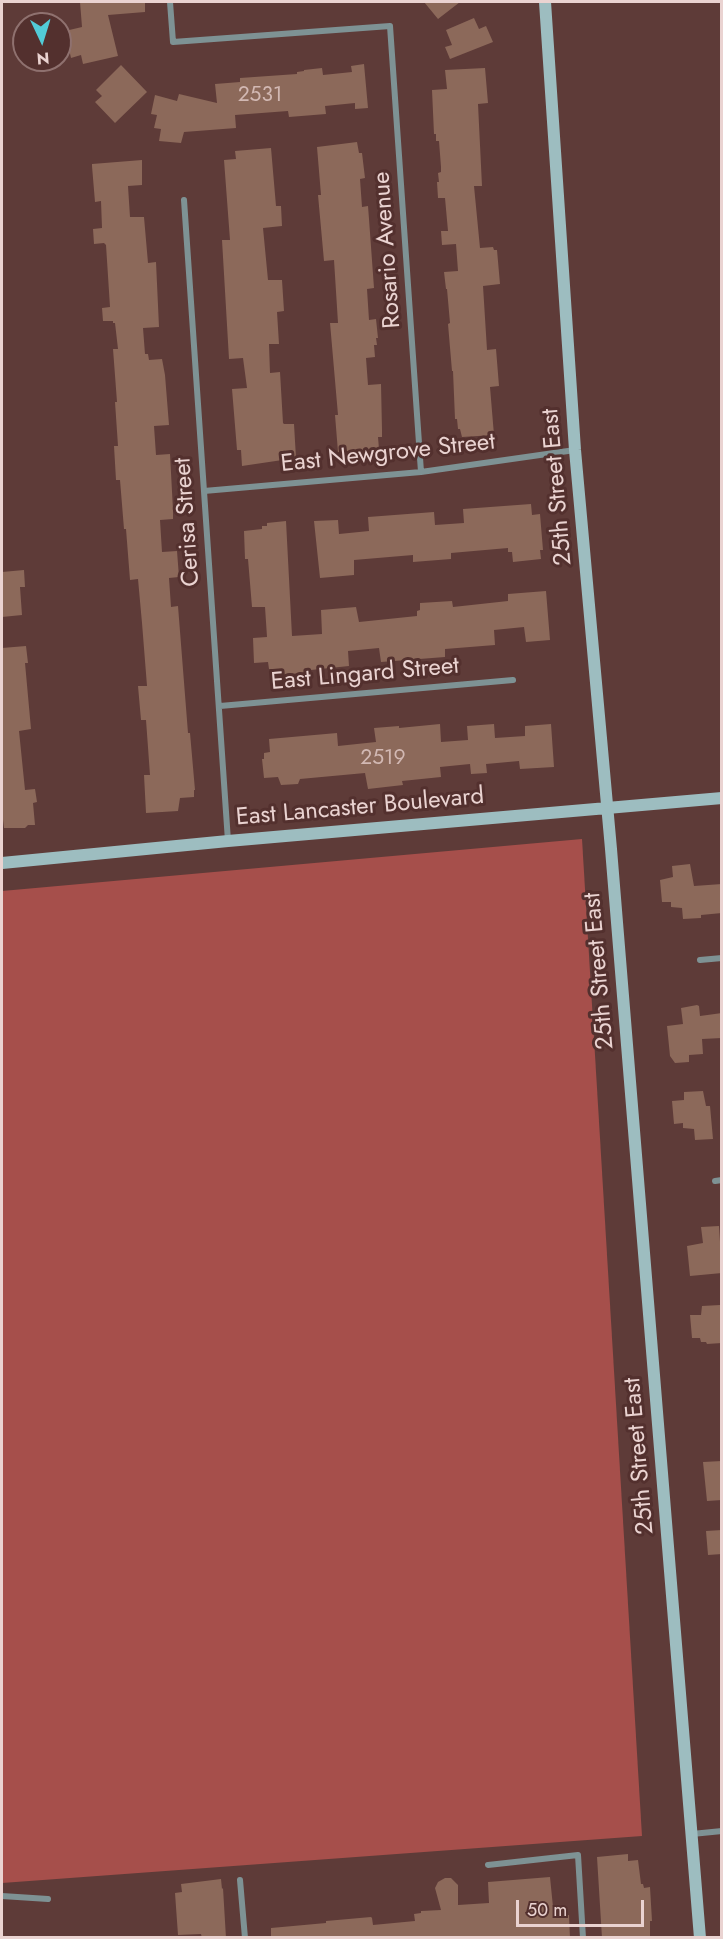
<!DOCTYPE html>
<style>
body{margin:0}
#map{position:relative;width:723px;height:1939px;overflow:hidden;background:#5e3b38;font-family:Jost,sans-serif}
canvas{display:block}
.frame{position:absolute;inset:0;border:3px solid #ead3d1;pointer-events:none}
.north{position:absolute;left:12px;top:12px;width:60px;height:60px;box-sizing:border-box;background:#53302e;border:2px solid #8f716f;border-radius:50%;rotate:176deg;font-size:16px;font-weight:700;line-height:24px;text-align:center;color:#ead3d1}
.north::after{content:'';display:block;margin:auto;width:21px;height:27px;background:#52cbd7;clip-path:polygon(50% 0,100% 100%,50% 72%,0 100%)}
.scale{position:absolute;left:516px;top:1900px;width:128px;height:27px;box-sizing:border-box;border:3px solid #ead3d1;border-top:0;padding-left:8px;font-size:18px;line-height:21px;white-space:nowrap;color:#ead3d1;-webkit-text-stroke:4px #53302e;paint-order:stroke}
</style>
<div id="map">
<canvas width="723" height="1939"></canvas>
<div class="frame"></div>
<div class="north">N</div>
<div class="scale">50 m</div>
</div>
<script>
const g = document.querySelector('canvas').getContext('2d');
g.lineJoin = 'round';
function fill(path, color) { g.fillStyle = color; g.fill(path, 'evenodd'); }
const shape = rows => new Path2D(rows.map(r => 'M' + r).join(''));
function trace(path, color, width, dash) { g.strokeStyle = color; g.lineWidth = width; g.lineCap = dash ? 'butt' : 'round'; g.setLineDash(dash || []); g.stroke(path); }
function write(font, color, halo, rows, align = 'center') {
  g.font = font + ' Jost,sans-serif'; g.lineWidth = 6; g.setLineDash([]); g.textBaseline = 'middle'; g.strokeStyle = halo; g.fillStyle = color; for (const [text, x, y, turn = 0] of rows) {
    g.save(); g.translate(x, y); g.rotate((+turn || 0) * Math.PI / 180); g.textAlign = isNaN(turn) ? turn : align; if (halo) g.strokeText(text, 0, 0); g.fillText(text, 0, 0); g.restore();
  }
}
fill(shape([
 [582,839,642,1836,2,1883,2,891]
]), '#a64f4b');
fill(shape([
 [80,2,145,2,145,12,108,15,118,56,83,64,81,55,71,58,65,31,82,27],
 [424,2,460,2,438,19],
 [474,18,479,29,486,26,493,42,450,59,445,47,452,45,446,30],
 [364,64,368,108,355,109,355,103,325,106,326,114,289,117,288,111,235,115,236,128,184,132,181,143,159,141,161,129,154,128,157,115,151,114,155,95,177,101,179,94,217,103,215,84,240,82,240,78,297,74,297,72,304,71,304,70,322,68,323,75,352,72,351,66],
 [121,65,147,92,115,123,95,102,102,96,96,90],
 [485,68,488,103,478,104,482,186,474,186,480,248,493,247,494,250,497,250,500,284,483,286,487,350,496,349,499,386,490,387,494,435,462,437,460,429,458,429,457,419,455,419,453,371,452,371,448,324,450,323,447,289,446,289,444,272,458,271,456,244,442,245,441,231,448,231,445,198,438,198,437,182,439,182,438,173,441,172,441,167,439,141,436,141,436,134,434,134,432,90,447,89,445,70],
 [357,142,359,153,362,153,365,178,360,179,362,207,368,206,369,219,374,288,367,289,369,320,376,319,378,338,376,338,377,345,374,345,375,357,366,358,368,385,381,384,382,430,382,437,378,437,379,449,338,452,335,415,338,415,330,323,338,323,334,260,324,261,318,195,321,195,317,147],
 [271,148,276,206,281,206,282,226,263,228,268,280,282,280,284,311,277,312,279,344,269,344,270,373,280,372,283,423,284,424,294,424,296,458,242,466,241,450,237,450,232,389,247,388,243,358,229,359,222,240,230,240,224,160,236,159,235,151],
 [142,160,142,185,128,186,130,217,144,217,148,263,156,262,159,327,143,328,145,354,148,354,149,360,162,359,165,375,169,425,154,426,156,455,170,454,173,510,173,519,160,520,162,552,177,551,179,577,169,578,171,607,178,606,188,733,190,733,195,790,194,790,194,797,180,798,178,811,146,813,144,775,150,775,146,720,141,720,138,686,147,686,142,623,138,579,130,580,126,529,124,529,120,480,116,480,114,446,118,446,115,402,117,402,113,349,118,349,115,323,113,323,113,321,103,321,102,308,110,307,106,245,104,243,94,244,93,229,102,228,101,201,95,202,92,166,92,164],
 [531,504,532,515,540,514,543,550,540,550,541,559,513,562,512,552,508,552,508,548,451,553,451,559,413,562,413,555,354,560,354,575,320,578,314,521,338,520,339,534,369,531,368,517,434,512,435,525,464,523,463,509],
 [286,521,292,636,322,634,321,610,356,607,359,622,417,616,417,611,420,610,420,603,452,601,453,607,508,601,508,594,546,591,550,640,526,642,524,627,494,630,495,645,445,649,445,657,381,662,379,648,348,651,349,666,311,670,304,671,304,673,273,675,273,669,269,669,268,662,254,663,253,638,267,637,265,607,252,607,248,559,245,559,244,531,262,529,262,526,267,526,267,523],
 [24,570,25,587,20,587,22,615,2,617,2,572],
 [26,646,28,663,25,663,31,729,19,731,25,790,35,789,37,802,33,803,35,825,28,825,25,828,4,828,2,811,2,648],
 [440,724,441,742,468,740,467,726,494,724,495,738,525,736,525,726,551,724,554,767,520,769,519,761,486,764,487,773,471,774,470,764,440,767,441,777,402,781,403,785,368,789,365,773,300,779,298,784,281,785,278,777,264,778,262,759,264,759,264,753,270,752,269,739,337,733,338,746,376,742,374,728,399,726,399,728],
 [690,864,694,886,722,884,722,913,701,915,701,918,683,919,682,908,671,907,671,902,662,902,660,880,673,877,672,866],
 [697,1005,699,1006,700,1016,722,1013,722,1038,702,1039,703,1054,689,1055,689,1062,675,1063,670,1056,667,1026,683,1024,681,1008],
 [703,1091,706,1106,710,1106,713,1139,695,1140,694,1129,683,1128,683,1123,674,1124,672,1101,684,1100,684,1092],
 [719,1226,722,1273,690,1276,687,1246,703,1243,701,1227],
 [720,1305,722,1343,707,1344,706,1342,701,1342,700,1338,692,1338,690,1315,701,1315,702,1306],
 [722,1461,722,1500,707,1501,703,1462],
 [722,1530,722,1554,708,1555,706,1531],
 [628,1854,628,1861,638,1860,641,1884,643,1884,644,1888,650,1887,652,1921,650,1921,650,1938,602,1938,597,1857],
 [550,1877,553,1907,561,1907,561,1916,569,1915,570,1938,271,1938,271,1928,326,1923,326,1921,371,1917,372,1918,373,1925,415,1921,414,1914,421,1913,421,1911,441,1910,435,1888,438,1882,445,1878,451,1878,458,1885,458,1905,489,1903,488,1882],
 [221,1879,222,1889,223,1888,226,1938,202,1938,201,1934,178,1935,175,1893,182,1892,181,1884]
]), '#8c695a');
trace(shape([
 [170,2,173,42,390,26,421,472],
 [184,200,228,841],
 [204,491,421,472,575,450],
 [220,706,513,680],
 [700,960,722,958],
 [715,1181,722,1180],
 [692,1834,722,1831],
 [488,1865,578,1855,583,1938],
 [240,1880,245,1938],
 [2,1896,48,1899]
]), '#7e9294', 6);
trace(shape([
 [545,2,575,450,611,849,700,1938],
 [2,863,228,841,722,798]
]), '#9dbdc0', 12);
write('21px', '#d2b8b3', null, [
 ["2531",260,96],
 ["2519",383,759]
]);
write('24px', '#ead3d1', '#53302e', [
 ["Rosario Avenue",388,250,-94],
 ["East Newgrove Street",388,454,-6],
 ["25th Street East",558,487,-95],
 ["Cerisa Street",188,522,-94],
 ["East Lingard Street",365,675,-5],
 ["East Lancaster Boulevard",360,808,-5],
 ["25th Street East",600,971,-95],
 ["25th Street East",640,1456,-95]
]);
</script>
